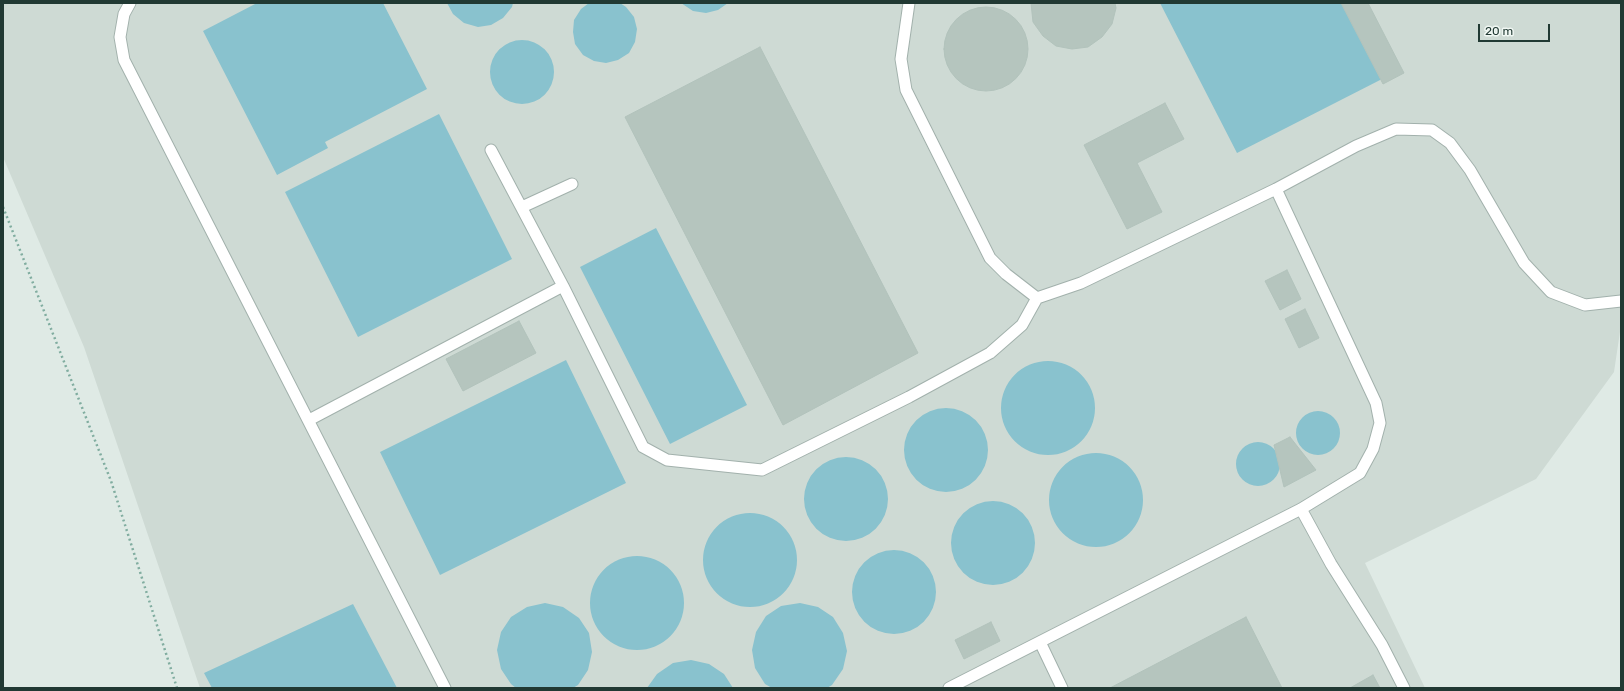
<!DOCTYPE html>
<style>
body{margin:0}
#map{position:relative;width:1624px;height:691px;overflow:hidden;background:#dfeae5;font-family:Rubik,sans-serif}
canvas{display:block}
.frame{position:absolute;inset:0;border:4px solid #213933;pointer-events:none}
.scale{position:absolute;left:1478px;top:24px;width:72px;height:18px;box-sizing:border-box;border:2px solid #213933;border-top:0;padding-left:5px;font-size:12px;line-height:14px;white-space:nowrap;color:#213933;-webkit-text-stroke:3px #f0f7f3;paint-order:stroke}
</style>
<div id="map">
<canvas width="1624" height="691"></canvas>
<div class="frame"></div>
<div class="scale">20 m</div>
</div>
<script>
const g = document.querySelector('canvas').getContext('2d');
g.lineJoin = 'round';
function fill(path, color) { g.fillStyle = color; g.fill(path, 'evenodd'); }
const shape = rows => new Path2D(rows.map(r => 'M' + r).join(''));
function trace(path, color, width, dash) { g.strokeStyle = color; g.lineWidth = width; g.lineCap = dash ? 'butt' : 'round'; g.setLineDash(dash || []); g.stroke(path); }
fill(shape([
 [3,3,1621,3,1621,325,1614,372,1536,479,1365,563,1425,688,200,688,84,347,3,157]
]), '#cedad4');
fill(shape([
 [257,3,383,3,427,89,325,142,328,148,277,175,203,31],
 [447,3,513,3,512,7,503,18,491,25,478,27,464,23,453,14],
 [589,3,620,3,626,7,634,17,637,29,635,42,629,53,618,60,606,63,594,61,583,55,575,44,573,32,574,20,581,9],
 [681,3,728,3,718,10,706,13,693,11],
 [1160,3,1345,3,1384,78,1237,153],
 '490 72a32 32 0 1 1 64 0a32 32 0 1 1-64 0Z',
 [439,114,512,259,358,337,285,192],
 [656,228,747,405,670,444,580,267],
 [566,360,626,483,440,575,380,452],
 '1001 408a47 47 0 1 1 94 0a47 47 0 1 1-94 0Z',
 '904 450a42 42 0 1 1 84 0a42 42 0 1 1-84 0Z',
 '1296 433a22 22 0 1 1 44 0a22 22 0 1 1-44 0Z',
 '1236 464a22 22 0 1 1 44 0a22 22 0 1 1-44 0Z',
 '1049 500a47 47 0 1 1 94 0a47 47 0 1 1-94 0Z',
 '804 499a42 42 0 1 1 84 0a42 42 0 1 1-84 0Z',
 '951 543a42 42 0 1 1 84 0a42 42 0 1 1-84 0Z',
 '703 560a47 47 0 1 1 94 0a47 47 0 1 1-94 0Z',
 '852 592a42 42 0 1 1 84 0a42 42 0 1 1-84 0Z',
 '590 603a47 47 0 1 1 94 0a47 47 0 1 1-94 0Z',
 [545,603,563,607,579,618,589,633,592,652,588,670,578,685,573,688,516,688,511,684,501,669,497,650,501,632,511,617,527,607],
 [800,603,818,607,833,617,843,633,847,651,843,669,832,685,827,688,772,688,765,684,755,668,752,650,756,632,766,616,781,606],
 [353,604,397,688,212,688,204,673],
 [691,660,709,664,724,674,733,688,647,688,657,674,673,663]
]), '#89c2ce');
const building = shape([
 [1031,3,1115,3,1116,8,1112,24,1102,37,1088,47,1072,49,1056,46,1043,36,1033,22,1031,3],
 [1341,3,1368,3,1404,73,1383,84,1341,3],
 '944 49a42 42 0 1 1 84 0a42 42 0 1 1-84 0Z',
 [760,47,918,353,783,425,625,117,760,47],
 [1165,103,1184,139,1137,163,1162,212,1127,229,1084,145,1165,103],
 [1287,270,1301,299,1280,310,1265,281,1287,270],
 [1305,309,1319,338,1299,348,1285,319,1305,309],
 [519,321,536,353,463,391,446,359,519,321],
 [1290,437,1316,470,1284,487,1274,445,1290,437],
 [1246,617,1282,688,1110,688,1246,617],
 [991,622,1000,641,964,659,955,640,991,622],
 [1373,675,1380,688,1350,688,1373,675]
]);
fill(building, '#b5c5be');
trace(building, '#b2c3bc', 1);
const service = shape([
 [130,3,124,14,120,37,124,60,445,688],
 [909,3,901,59,906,90,990,258,1006,274,1037,298],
 [491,150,563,286,643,447,667,460,762,470,909,397,990,353,1022,325,1037,298,1081,283,1276,189,1356,146,1396,129,1432,130,1450,143,1470,170,1524,263,1551,292,1585,305,1621,301],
 [522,207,572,184],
 [309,420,563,286],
 [1301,509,1331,564,1382,645,1404,688],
 [1040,642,1062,688],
 [949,688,1301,509,1360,473,1373,449,1380,423,1376,403,1276,189]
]);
trace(service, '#a2b1ac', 13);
trace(shape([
 [3,207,111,481,177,688]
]), '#81ada0', 2.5, [2, 3]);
trace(service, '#fff', 11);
</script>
